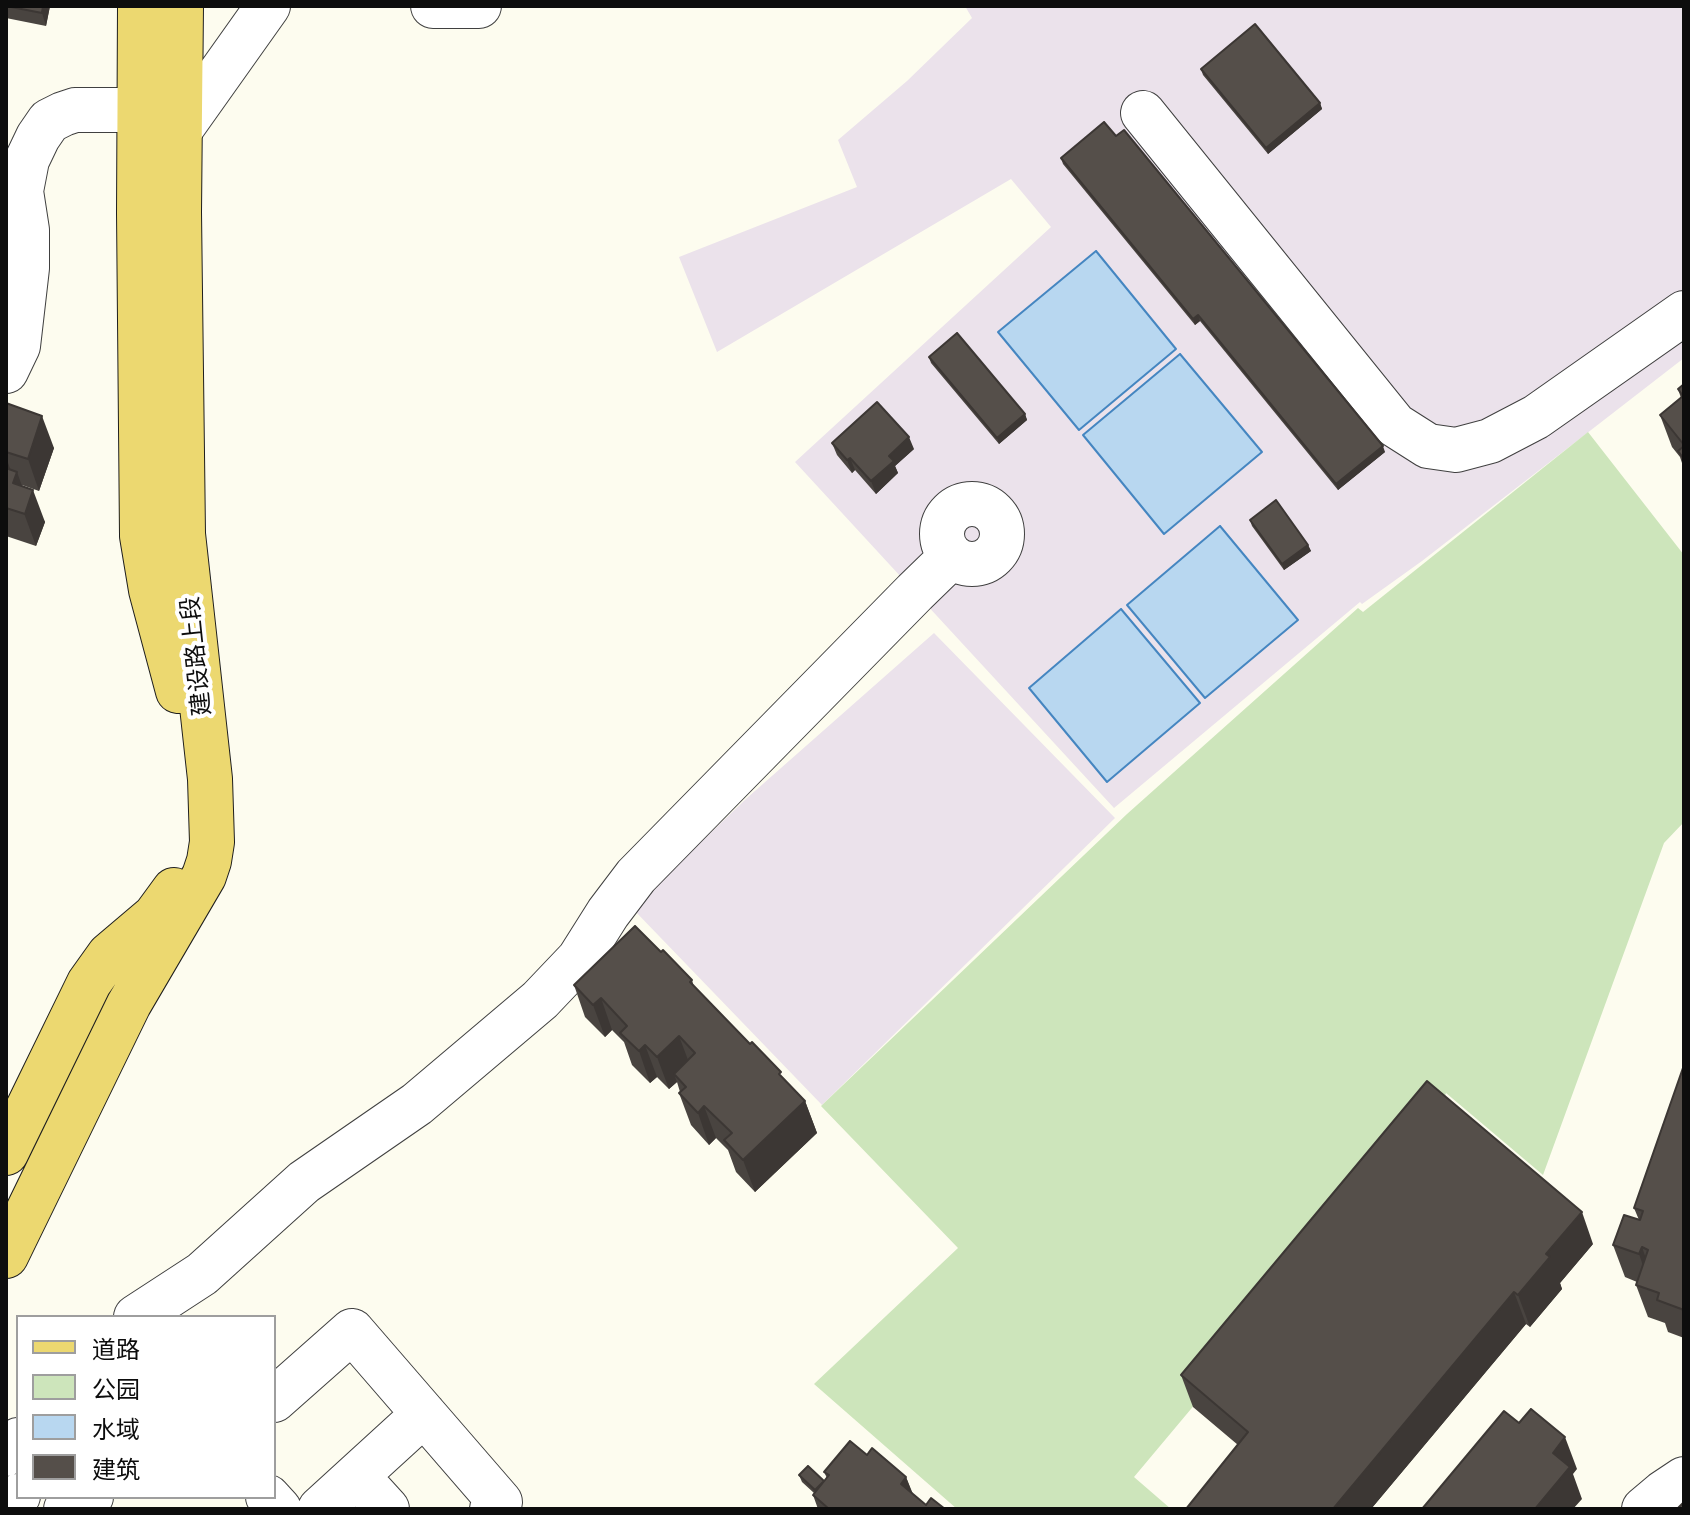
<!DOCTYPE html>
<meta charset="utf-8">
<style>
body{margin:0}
#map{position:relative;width:1690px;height:1515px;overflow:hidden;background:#fdfcef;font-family:"Noto Serif","Noto Sans SC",serif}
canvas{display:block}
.frame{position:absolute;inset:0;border:8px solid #0d0d0d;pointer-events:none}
.legend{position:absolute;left:16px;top:1315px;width:260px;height:184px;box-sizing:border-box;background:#fff;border:2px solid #9e9e9e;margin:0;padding:10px 14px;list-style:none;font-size:24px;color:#0d0d0d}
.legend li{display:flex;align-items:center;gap:16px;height:40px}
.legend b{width:40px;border:2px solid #9e9e9e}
</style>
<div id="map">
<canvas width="1690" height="1515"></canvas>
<div class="frame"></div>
<ul class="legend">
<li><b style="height:10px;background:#ecd870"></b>道路</li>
<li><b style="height:22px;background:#cde5bb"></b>公园</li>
<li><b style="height:22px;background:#b8d7f0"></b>水域</li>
<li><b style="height:22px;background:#554f4a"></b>建筑</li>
</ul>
</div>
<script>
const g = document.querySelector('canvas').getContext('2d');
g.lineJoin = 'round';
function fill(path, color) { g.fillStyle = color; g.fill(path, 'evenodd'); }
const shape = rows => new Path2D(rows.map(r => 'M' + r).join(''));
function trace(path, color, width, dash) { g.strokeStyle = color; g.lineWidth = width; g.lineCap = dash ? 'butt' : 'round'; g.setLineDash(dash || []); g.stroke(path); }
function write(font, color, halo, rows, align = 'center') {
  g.font = font + ' "Noto Serif","Noto Sans SC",serif'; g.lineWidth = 8; g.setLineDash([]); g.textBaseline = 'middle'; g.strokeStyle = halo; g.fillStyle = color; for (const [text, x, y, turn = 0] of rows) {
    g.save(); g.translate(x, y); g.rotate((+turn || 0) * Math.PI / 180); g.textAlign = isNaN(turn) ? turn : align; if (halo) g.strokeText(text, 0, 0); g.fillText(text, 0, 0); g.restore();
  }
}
fill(shape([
 [965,6,1684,6,1684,358,1422,561,1362,604,1360,602,1114,808,795,462,1051,227,1011,179,717,352,679,257,857,187,838,140,907,81,972,18],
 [934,633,1115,818,822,1105,632,908,747,798]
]), '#ebe2eb');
fill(shape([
 [1588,432,1684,555,1684,822,1664,843,1543,1175,1446,1093,1439,1113,1134,1477,1171,1509,957,1509,814,1384,958,1248,821,1106,1127,814,1358,608,1363,612]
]), '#cde5bb');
const water = shape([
 [1096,251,1176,349,1079,430,998,332,1096,251],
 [1180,354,1262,452,1164,534,1083,435,1180,354],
 [1220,526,1298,620,1205,698,1127,605,1220,526],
 [1121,609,1200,703,1107,782,1029,688,1121,609]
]);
fill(water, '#b8d7f0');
trace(water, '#4586c1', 2);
const minor = shape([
 [433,6,479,6],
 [1143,113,1395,425,1428,446,1456,450,1490,441,1536,417,1684,313],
 [180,130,268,6],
 [6,371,18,346,27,268,27,230,21,191,27,160,38,137,49,121,63,114,75,110,139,110],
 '942 534a30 30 0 1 1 60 0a30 30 0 1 1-60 0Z',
 [136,1317,202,1274,304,1182,417,1104,540,1000,579,959,608,913,636,876,915,592,951,557],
 [274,1400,352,1331,500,1502,492,1509],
 [6,1454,18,1440],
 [357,1476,387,1509],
 [268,1497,279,1509],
 [9,1509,18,1496],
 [66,1509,91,1497],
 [320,1509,424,1414],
 [1644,1509,1663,1493,1684,1479]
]);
const major = shape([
 [140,6,139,213,142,536,151,590,178,691],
 [6,1153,89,983,109,955,155,916,174,890],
 [6,1256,129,1004,204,876,209,861,212,842,210,779,183,534,179,212,181,6]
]);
trace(minor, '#404040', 46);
trace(major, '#1e1e1e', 46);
trace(minor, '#fff', 44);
trace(major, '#ecd870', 44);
fill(shape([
 [6,6,50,6,46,26,6,18],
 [1201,69,1320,103,1322,109,1268,154,1203,75],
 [1061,158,1385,452,1338,490,1200,321,1195,325,1063,164],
 [929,357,1025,414,1027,420,999,444,931,363],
 [1684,384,1684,469,1680,457,1672,447,1660,415,1681,398,1678,389],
 [6,403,54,448,39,491,22,485,45,522,36,546,6,536],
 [832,443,914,449,895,466,898,473,876,494,855,470,852,473,837,455],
 [1250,520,1308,545,1311,551,1284,570,1252,526],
 [661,952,692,980,694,987,805,1101,817,1133,755,1192,736,1172,728,1150,716,1138,709,1145,691,1125,679,1093,680,1092,677,1082,669,1089,657,1077,650,1083,632,1065,624,1042,612,1030,605,1037,585,1017,574,985],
 [1684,1065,1684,1338,1668,1332,1665,1323,1648,1317,1636,1285,1637,1282,1625,1277,1613,1245,1639,1220,1634,1208],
 [1593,1244,1560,1283,1562,1289,1530,1327,1526,1324,1371,1509,1186,1509,1238,1445,1193,1407,1181,1375],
 [867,1455,906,1477,913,1494,926,1505,945,1509,818,1509,813,1495,814,1493,802,1482,799,1475,824,1482,827,1478,824,1472]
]), '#494440');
fill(shape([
 [43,6,50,6,46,26,42,13],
 [1320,103,1322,109,1268,154,1266,148],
 [1198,315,1200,321,1195,325,1193,319],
 [1025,414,1027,420,999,444,997,438],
 [42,416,54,448,39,491,28,459],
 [909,437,914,449,895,466,898,473,876,494,871,481,889,456],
 [1383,446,1385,452,1338,490,1336,484],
 [6,457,14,480,17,472,28,503,33,490,45,522,36,546,14,486,6,486],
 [850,458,855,470,852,473,847,460],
 [1308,545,1311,551,1284,570,1282,564],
 [601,998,612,1030,605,1037,593,1005],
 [679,1036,691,1068,674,1074,677,1082,669,1089,657,1057],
 [645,1045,657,1077,650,1083,639,1051],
 [805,1101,817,1133,755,1192,743,1160],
 [704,1106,716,1138,709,1145,698,1113],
 [1582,1212,1593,1244,1560,1283,1562,1289,1530,1327,1518,1295,1546,1254],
 [1642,1247,1653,1279,1650,1286,1639,1254],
 [1514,1292,1526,1324,1371,1509,1333,1509],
 [1565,1437,1577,1469,1573,1474,1582,1499,1573,1509,1535,1509,1553,1453],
 [906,1477,918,1509,901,1484]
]), '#3c3734');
const building = shape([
 [6,6,43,6,42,13,6,6],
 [1255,24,1320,103,1266,148,1201,69,1255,24],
 [1104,122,1116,136,1124,130,1383,446,1336,484,1198,315,1193,319,1061,158,1104,122],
 [957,333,1025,414,997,438,929,357,957,333],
 [1684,384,1684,445,1660,415,1683,396,1678,389,1684,384],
 [877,402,909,437,889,456,894,461,871,481,850,458,847,460,832,443,877,402],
 [6,403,42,416,28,459,6,452,6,403],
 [1684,446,1684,459,1678,451,1684,446],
 [6,468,17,472,13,483,33,490,25,514,6,508,6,468],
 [1276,500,1308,545,1282,564,1250,520,1276,500],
 [635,926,661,952,663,950,692,980,690,982,750,1044,752,1042,781,1072,779,1074,805,1101,743,1160,724,1140,732,1133,704,1106,698,1113,679,1093,686,1087,674,1074,695,1053,679,1036,657,1057,645,1045,639,1051,620,1033,627,1026,601,998,593,1005,574,985,635,926],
 [1684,1065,1684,1310,1657,1300,1659,1293,1636,1285,1648,1250,1642,1247,1639,1254,1613,1245,1624,1215,1640,1220,1643,1211,1634,1208,1684,1065],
 [1427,1081,1582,1212,1546,1254,1550,1257,1518,1295,1514,1292,1333,1509,1186,1509,1248,1432,1181,1375,1427,1081],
 [1531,1409,1565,1437,1553,1453,1570,1467,1535,1509,1422,1509,1504,1411,1519,1423,1531,1409],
 [850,1441,867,1455,872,1448,906,1477,901,1484,926,1505,931,1498,945,1509,829,1509,813,1495,829,1475,824,1472,850,1441],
 [808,1466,824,1481,815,1490,799,1475,808,1466],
 [1684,1502,1684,1509,1677,1509,1684,1502]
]);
fill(building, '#554f4a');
trace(building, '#3c3734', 2);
write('24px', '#0d0d0d', '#fff', [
 ["建设路上段",197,656,-96]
]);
</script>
